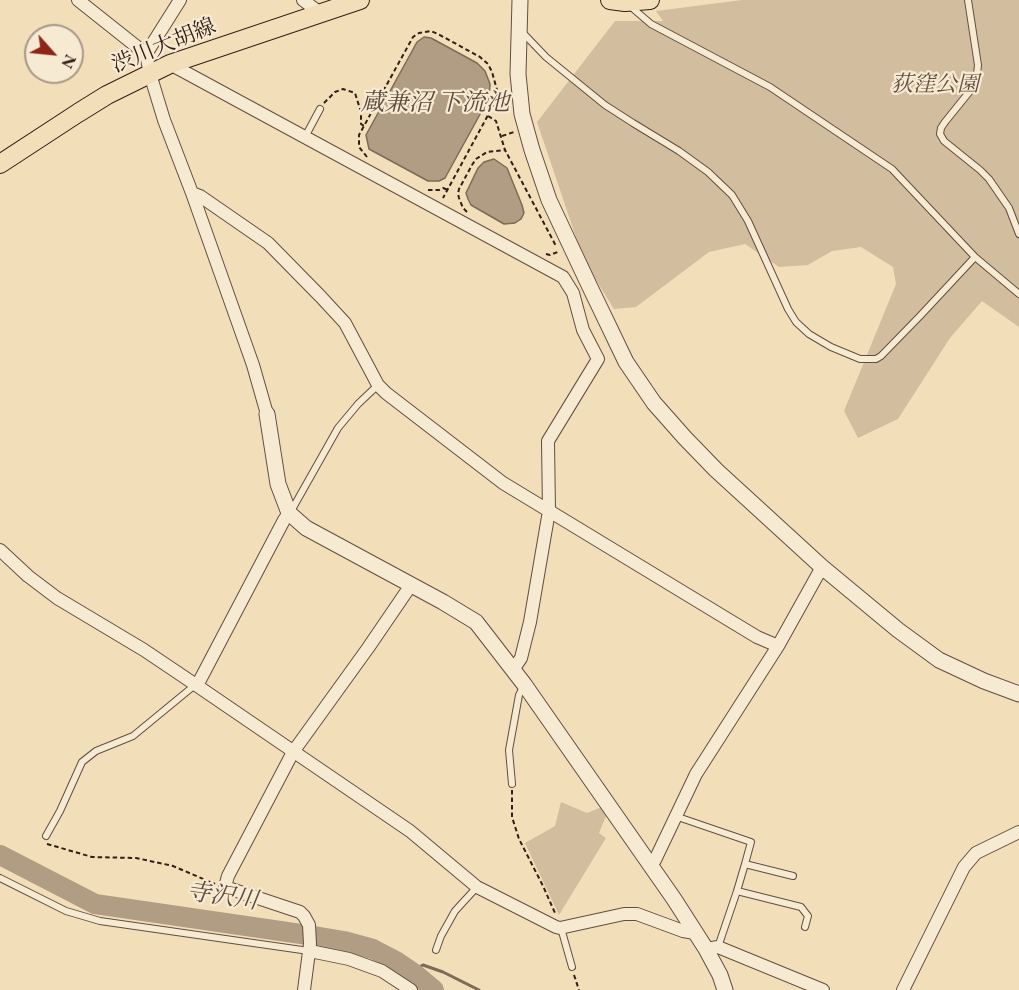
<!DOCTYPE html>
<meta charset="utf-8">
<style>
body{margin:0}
#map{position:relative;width:1019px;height:990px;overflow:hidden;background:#f3deba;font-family:"EB Garamond",serif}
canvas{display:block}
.north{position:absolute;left:24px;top:24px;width:60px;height:60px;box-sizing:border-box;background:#f7ead2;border:2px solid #a79887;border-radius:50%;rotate:117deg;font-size:16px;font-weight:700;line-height:24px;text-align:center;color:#301e17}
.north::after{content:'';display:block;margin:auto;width:21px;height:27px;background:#8f2418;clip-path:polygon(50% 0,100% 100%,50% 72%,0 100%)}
</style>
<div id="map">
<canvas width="1019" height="990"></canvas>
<div class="north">N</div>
</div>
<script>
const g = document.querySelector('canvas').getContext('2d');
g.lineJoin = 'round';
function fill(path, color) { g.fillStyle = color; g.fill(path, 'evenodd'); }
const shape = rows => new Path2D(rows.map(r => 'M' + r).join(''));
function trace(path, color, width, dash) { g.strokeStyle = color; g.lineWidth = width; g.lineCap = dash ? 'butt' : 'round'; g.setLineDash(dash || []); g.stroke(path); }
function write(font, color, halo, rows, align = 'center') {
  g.font = font + ' "EB Garamond","Noto Serif JP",serif'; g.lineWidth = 4.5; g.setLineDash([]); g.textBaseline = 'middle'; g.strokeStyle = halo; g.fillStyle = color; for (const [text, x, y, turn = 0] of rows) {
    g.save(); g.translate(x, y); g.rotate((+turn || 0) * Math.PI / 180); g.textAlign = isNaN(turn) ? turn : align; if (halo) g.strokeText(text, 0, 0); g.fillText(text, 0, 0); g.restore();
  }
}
fill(shape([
 [742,0,1019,0,1019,327,982,301,950,338,898,419,858,438,844,411,896,284,893,267,861,247,832,251,808,265,779,267,745,244,709,252,636,307,614,309,584,261,537,122,615,21,663,21,656,11],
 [561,802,587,813,602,807,607,814,599,833,606,838,559,915,525,843,555,826]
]), '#d2bd9e');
const water = shape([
 [424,37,431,38,477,63,485,71,490,84,489,98,445,178,439,181,428,181,369,149,366,135,417,42,424,37],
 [494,159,507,168,522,205,524,213,521,219,515,223,504,224,471,205,468,199,466,193,478,168,484,162,494,159]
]);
fill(water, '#b19d83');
trace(water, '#7d6a58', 1.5);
trace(shape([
 [415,974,421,966,423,965,443,972,479,990]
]), '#7d6a58', 3);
trace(shape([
 [0,855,95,904,301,934,344,941,373,949,396,961,415,974,434,990]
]), '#b19d83', 20);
const service = shape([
 [968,0,978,65,977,74,970,91,945,122,941,128,940,134,944,141,980,170,989,179,1009,208,1019,234],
 [630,6,651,24,770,87,892,169,975,257,1019,294],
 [523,33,546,57,605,105,633,123,679,151,708,172,732,195,748,221,788,309,796,322,809,334,831,347,860,359,876,359,881,356,920,316,975,257],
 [305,137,320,109],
 [290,513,338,428,358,404,378,385],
 [512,784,509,750,519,695,524,685],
 [675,816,751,842,745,864],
 [46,836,60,811,82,762,96,751,133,736,195,685],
 [0,878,66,911,100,921,309,951],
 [737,891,745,864,793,876],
 [561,928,572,967],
 [718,947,737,891,801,907,808,916,805,927],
 [436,950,441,936,455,911,477,887]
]);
const minor = shape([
 [78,0,146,54,150,74,164,120,192,193,253,365,267,414],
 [303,0,320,13],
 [146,54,180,0],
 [170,64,563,277,573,293,583,330,598,359,548,441,549,511,530,622,521,658,513,670],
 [192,193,200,196,268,243,321,297,345,323,378,385,386,393,503,483,757,637,778,646],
 [0,550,28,576,57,598,144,650,196,685,410,831,477,887,485,891,556,927,560,928,624,914,637,914,683,931,695,933],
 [196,685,200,680,284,520,289,513],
 [650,865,655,860,696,774,778,646,822,567],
 [706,949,718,947,823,990],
 [310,951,349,959,382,971,411,990],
 [304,990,310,944,309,925,304,916,300,912,225,887,228,876,293,752,368,648,411,585],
 [903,990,964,867,976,853,1019,832]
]);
const tertiary = shape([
 [520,0,518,74,522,114,532,150,549,200,589,285,626,362,654,403,685,438,716,470,822,567,898,630,939,660,984,681,1019,694],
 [267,414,278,484,289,513,306,528,443,602,476,622,524,684,674,899,706,949,720,975,725,990]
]);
const primary = shape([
 [610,0,625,2,650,0],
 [0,164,78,113,107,95,170,64,360,0]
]);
trace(service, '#614e40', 8);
trace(minor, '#614e40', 14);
trace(tertiary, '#614e40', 17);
trace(primary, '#301e17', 20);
trace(shape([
 [324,103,335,92,343,89,355,93,361,112,361,124,364,126],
 [488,116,496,121,505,150,556,246],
 [502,136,514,132],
 [367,157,359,147,359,135,413,37,419,33,431,31,438,34,480,57,488,64,492,72,497,90,493,106,443,198],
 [428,190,439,190,443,188,448,190],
 [467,212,463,208,459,198,458,194,459,189,472,165,476,159,487,152,505,150],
 [546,254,550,255,560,251],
 [512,790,512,817,519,839,543,886,555,913],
 [47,844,92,857,136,858,164,864,173,866,215,884],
 [574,975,579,990]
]), '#301e17', 2, [4.5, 3]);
trace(service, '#f7ead2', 6);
trace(minor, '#f7ead2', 12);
trace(tertiary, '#f7ead2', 15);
trace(primary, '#f3deba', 18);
write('22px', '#301e17', '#f7ead2', [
 ["渋川大胡線",164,46,-22]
]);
write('italic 22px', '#614e40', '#f7ead2', [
 ["荻窪公園",935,85]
]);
write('italic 24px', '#5d4a3d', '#f7ead2', [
 ["蔵兼沼 下流池",435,103],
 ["寺沢川",222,897,8]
]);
</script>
